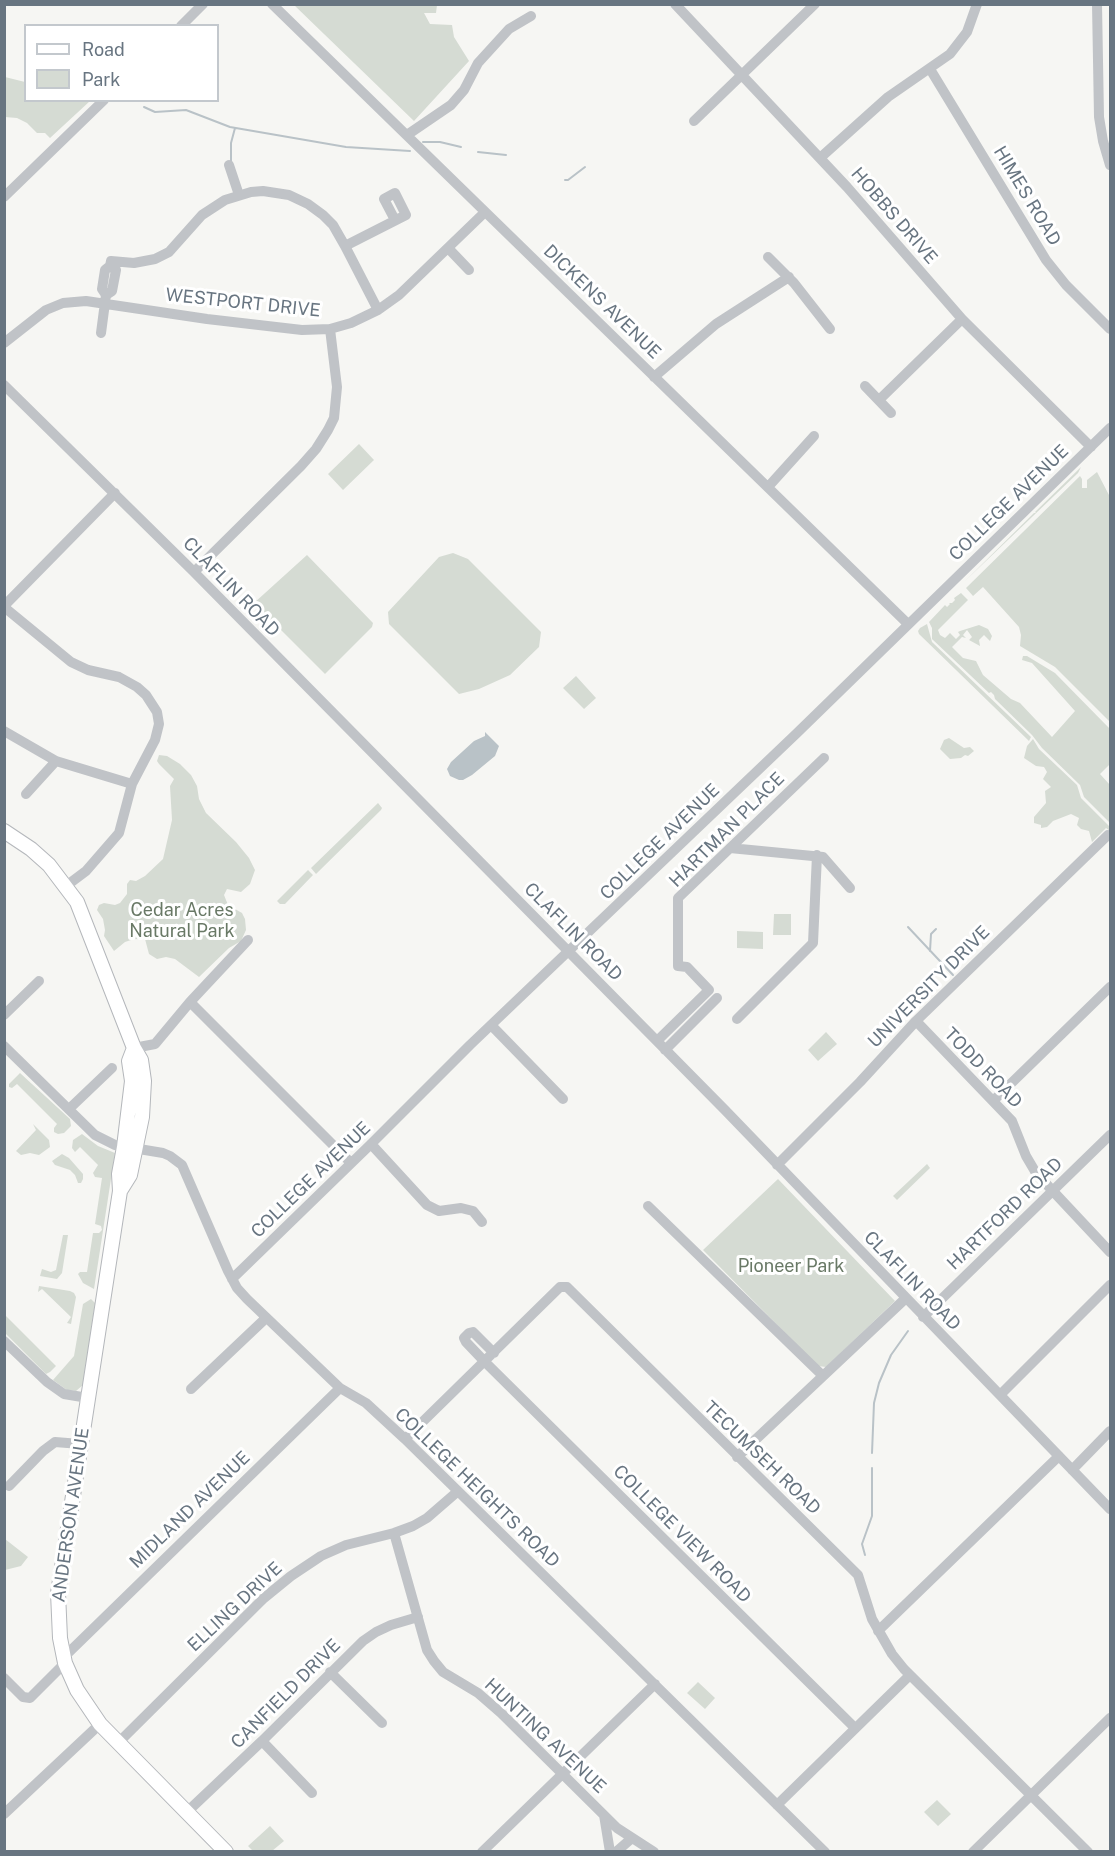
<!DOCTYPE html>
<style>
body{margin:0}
#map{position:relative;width:1115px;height:1856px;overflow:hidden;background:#f6f6f3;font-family:"Public Sans",sans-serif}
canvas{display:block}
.frame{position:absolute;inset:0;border:6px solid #687581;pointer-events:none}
.legend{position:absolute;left:24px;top:24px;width:195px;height:78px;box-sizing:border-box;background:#fff;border:2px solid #c3c8cd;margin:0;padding:8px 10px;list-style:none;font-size:18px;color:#687581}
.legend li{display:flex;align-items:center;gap:12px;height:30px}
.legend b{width:30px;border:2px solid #c3c8cd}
</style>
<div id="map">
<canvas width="1115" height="1856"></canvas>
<div class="frame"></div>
<ul class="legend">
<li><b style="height:8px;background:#fff"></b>Road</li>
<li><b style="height:16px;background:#d5dbd3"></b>Park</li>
</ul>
</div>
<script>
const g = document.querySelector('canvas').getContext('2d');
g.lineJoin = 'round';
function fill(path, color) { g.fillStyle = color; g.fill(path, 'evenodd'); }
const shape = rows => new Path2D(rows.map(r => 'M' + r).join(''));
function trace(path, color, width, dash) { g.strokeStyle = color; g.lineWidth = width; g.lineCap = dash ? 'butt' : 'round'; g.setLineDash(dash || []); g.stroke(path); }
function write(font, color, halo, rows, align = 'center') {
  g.font = font + ' "Public Sans",sans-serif'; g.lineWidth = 6; g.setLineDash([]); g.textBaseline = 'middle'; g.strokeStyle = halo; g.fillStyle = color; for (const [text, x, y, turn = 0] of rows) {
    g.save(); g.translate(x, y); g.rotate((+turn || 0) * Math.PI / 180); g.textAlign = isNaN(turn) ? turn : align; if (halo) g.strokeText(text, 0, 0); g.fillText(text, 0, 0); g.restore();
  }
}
fill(shape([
 [294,5,437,5,436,13,424,13,430,24,452,25,454,37,469,61,414,121],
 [5,77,25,82,26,100,90,101,50,138,45,133,37,133,27,123,17,118,5,117],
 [359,444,374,460,343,490,328,474],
 [1081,467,1078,473,964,582,1034,513,1036,513,1035,512],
 [1097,472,1110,497,1110,722,1055,667,1020,646,1021,635,1019,627,983,587,973,596,966,588,1080,476,1082,479,1082,488,1087,488,1087,480],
 [453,553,468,559,541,632,539,647,510,675,479,689,459,694,389,624,388,612,439,557],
 [307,555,373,623,372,627,325,674,254,603],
 [961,593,968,600,938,630,940,635,945,638,950,633,956,639,960,635,958,632,960,631,979,625,988,629,992,636,990,641,984,635,979,640,980,646,969,640,972,637,967,630,963,635,966,638,962,637,952,647,963,658,976,661,983,675,1011,699,1020,703,1052,737,1075,711,1032,663,1022,660,1023,656,1027,656,1055,673,1110,729,1110,764,1100,774,1110,785,1110,823,1084,797,1080,785,1042,748,1032,735,995,699,994,695,991,692,989,693,932,639,932,628,929,622,945,605,947,607,950,604,949,603,952,603,955,600,954,598],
 [927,624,932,642,1031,737,1029,741,919,634,918,631,920,628],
 [576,676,596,698,584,709,563,688],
 [949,738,964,748,970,747,974,751,968,756,965,755,961,758,950,759,940,749,944,740],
 [1033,739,1039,749,1077,785,1081,798,1110,827,1110,831,1106,828,1092,842,1089,831,1081,829,1077,825,1079,818,1071,814,1053,821,1047,827,1041,828,1041,825,1034,823,1034,817,1046,803,1045,791,1051,787,1043,779,1047,772,1044,767,1036,766,1024,758,1027,746],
 [159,755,167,756,180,764,191,775,197,786,199,799,206,813,236,842,249,858,255,870,250,884,241,892,227,889,224,895,228,905,242,913,245,919,246,930,241,941,229,948,199,977,175,959,166,957,157,959,149,954,145,939,134,939,125,942,114,951,104,936,105,930,103,919,97,910,99,905,104,903,115,905,120,903,127,894,127,884,130,880,136,881,145,876,163,859,172,820,170,786,174,779,159,764,157,761],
 [378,803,382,808,381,810,316,874,311,868],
 [308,870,313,875,285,904,280,904,277,901],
 [774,914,791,914,791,935,773,935],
 [737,931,763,932,763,949,737,948],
 [826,1032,837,1044,818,1061,808,1050],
 [20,1073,70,1119,71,1126,64,1133,58,1134,54,1132,54,1128,57,1124,17,1084,12,1088,9,1087,9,1084],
 [33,1124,49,1140,50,1147,39,1155,30,1153,21,1155,16,1151,36,1130],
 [82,1134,98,1146,115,1153,94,1289,83,1283,78,1274,80,1272,87,1272,93,1233,99,1233,102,1230,101,1226,95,1224,102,1178,95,1177,93,1173,98,1165,80,1147,75,1152,72,1148,73,1140],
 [62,1154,69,1158,83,1174,83,1179,81,1183,78,1183,75,1175,70,1170,55,1165,52,1161],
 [927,1164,930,1168,897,1200,893,1196],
 [778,1179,895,1301,826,1367,818,1366,703,1250],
 [63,1235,68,1235,62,1273,57,1279,40,1276,42,1269,51,1272,56,1270],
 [39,1286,70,1291,74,1293,76,1297,71,1324,67,1323,71,1317,42,1289,38,1292],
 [91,1299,95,1303,83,1385,76,1391,67,1390,53,1380,74,1356,83,1304],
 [5,1315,56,1366,50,1372,46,1374,5,1333],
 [5,1539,28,1557,21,1566,5,1570],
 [698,1682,715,1698,705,1709,687,1693],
 [937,1800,951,1814,938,1826,924,1812],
 [270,1826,284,1841,272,1851,253,1851,248,1846]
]), '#d5dbd3');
fill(shape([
 [485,732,499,746,495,756,472,775,463,780,459,780,450,776,447,769,451,762,474,741,485,736]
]), '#b9c2c7');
trace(shape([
 [144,107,155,112,186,110,230,127,346,147,410,151],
 [423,142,440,142,461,147],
 [478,152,506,155],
 [231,161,231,143,235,128],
 [565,180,568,180,585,167],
 [908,927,953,975],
 [930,951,931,934,936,929],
 [872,1453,874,1403,879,1383,891,1355,908,1331],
 [865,1555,862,1544,872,1516,872,1468]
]), '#b9c2c7', 2);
const major = shape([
 [4,831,31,849,49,865,77,902,134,1048,141,1060,144,1081,142,1117,130,1175,120,1191],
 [134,1048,129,1061,132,1081,124,1147,119,1174,120,1191,58,1593,60,1638,65,1663,77,1690,100,1724,226,1852]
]);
trace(major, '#b4b7bb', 16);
trace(shape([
 [272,4,908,624],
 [675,4,847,187,962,319,1091,447],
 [1097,4,1099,117,1103,141,1110,165],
 [181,26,203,4],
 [930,69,1046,260,1066,285,1110,329],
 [694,121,815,4],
 [407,135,451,105,464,90,478,63,509,29,531,16],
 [820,158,888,97,950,54,967,32,977,4],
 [229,165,239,195],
 [4,197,104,100],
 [345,246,406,215,395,193,384,199,395,220],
 [448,248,469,270],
 [768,257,794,283,830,329],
 [106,295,112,291,116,270,110,266],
 [101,333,106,295,102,289,105,270,110,266,111,261,134,263,155,259,169,252,202,215,225,200,251,192,263,191,289,195,308,204,323,215,333,225,345,246,378,310],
 [4,343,46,310,63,303,86,301,207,319,302,330,330,329,351,323,378,310,399,295,485,212],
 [654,377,716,324,789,277],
 [4,385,193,571,724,1109,1110,1509],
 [865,386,891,413],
 [879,400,962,319],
 [768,487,814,436],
 [194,572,301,466,316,449,328,430,334,418,337,387,330,329],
 [4,606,115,493],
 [4,607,71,662,88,670,119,677,137,687,146,695,157,712,159,724,155,740,132,784,119,833,86,871,66,886],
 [4,731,56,761,132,784],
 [26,794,56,761],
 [730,848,823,857,850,888],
 [190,1002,351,1163],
 [4,1015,39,981],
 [737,1019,813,943,817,855],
 [916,1021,1012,1121,1026,1156,1036,1173,1110,1252],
 [491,1025,563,1099],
 [657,1041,709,990,687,967,678,966,678,898,824,758],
 [4,1046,95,1135,115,1145,163,1153,170,1156,182,1165,228,1271,237,1288,247,1299,340,1388,366,1403,405,1439,825,1852],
 [134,1048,155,1044,190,1002,248,940],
 [665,1050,717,998],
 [994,1100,1110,987],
 [69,1109,112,1068],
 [371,1144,427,1205,439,1211,461,1208,473,1211,482,1222],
 [777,1165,860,1082,916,1021,1108,835],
 [648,1206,823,1376],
 [232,1279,371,1144,470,1045,797,733,1110,428],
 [923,1317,1110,1135],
 [4,1341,47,1382,64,1394,88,1398],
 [494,1353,473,1332,469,1333,464,1338,466,1342,485,1362,855,1728],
 [191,1389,266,1318],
 [1000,1395,1110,1285],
 [405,1439,560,1287,567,1287,858,1575,872,1619,892,1654,904,1669,1088,1852],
 [737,1457,906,1298],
 [1072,1470,1110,1431],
 [9,1486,43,1451,55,1442,80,1444],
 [394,1533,427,1650,434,1661,443,1672,478,1693,501,1713,617,1828,654,1852],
 [878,1631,1059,1456],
 [64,1657,340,1388],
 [330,1672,382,1723],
 [4,1678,23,1697,30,1698,65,1663],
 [262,1741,312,1793],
 [118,1743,264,1598,291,1576,321,1556,346,1545,394,1533,413,1526,427,1518,457,1492],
 [777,1805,910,1675],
 [188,1811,262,1741,363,1641,376,1632,391,1625,418,1617],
 [4,1814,100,1724],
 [604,1815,610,1852],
 [482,1852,655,1684],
 [616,1852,632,1838],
 [973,1852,1110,1718]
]), '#c0c3c7', 10);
trace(major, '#fff', 14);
write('18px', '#687581', '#fff', [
 ["HIMES ROAD",1027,196,59],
 ["HOBBS DRIVE",894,216,49],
 ["DICKENS AVENUE",602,302,44],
 ["WESTPORT DRIVE",243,303,6],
 ["COLLEGE AVENUE",1009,503,-44],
 ["CLAFLIN ROAD",231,587,46],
 ["HARTMAN PLACE",727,830,-45],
 ["COLLEGE AVENUE",660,842,-44],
 ["CLAFLIN ROAD",573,932,45],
 ["UNIVERSITY DRIVE",929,987,-45],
 ["TODD ROAD",983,1068,46],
 ["COLLEGE AVENUE",311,1180,-44],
 ["HARTFORD ROAD",1005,1214,-44],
 ["CLAFLIN ROAD",912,1281,46],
 ["TECUMSEH ROAD",762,1458,44],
 ["COLLEGE HEIGHTS ROAD",477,1488,44],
 ["MIDLAND AVENUE",190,1510,-44],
 ["ANDERSON AVENUE",71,1515,-82],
 ["COLLEGE VIEW ROAD",682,1534,45],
 ["ELLING DRIVE",235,1607,-43],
 ["CANFIELD DRIVE",286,1694,-45],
 ["HUNTING AVENUE",545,1736,43]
]);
write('18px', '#697966', '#fff', [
 ["Cedar Acres",182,910],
 ["Natural Park",182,931],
 ["Pioneer Park",791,1266]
]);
</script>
